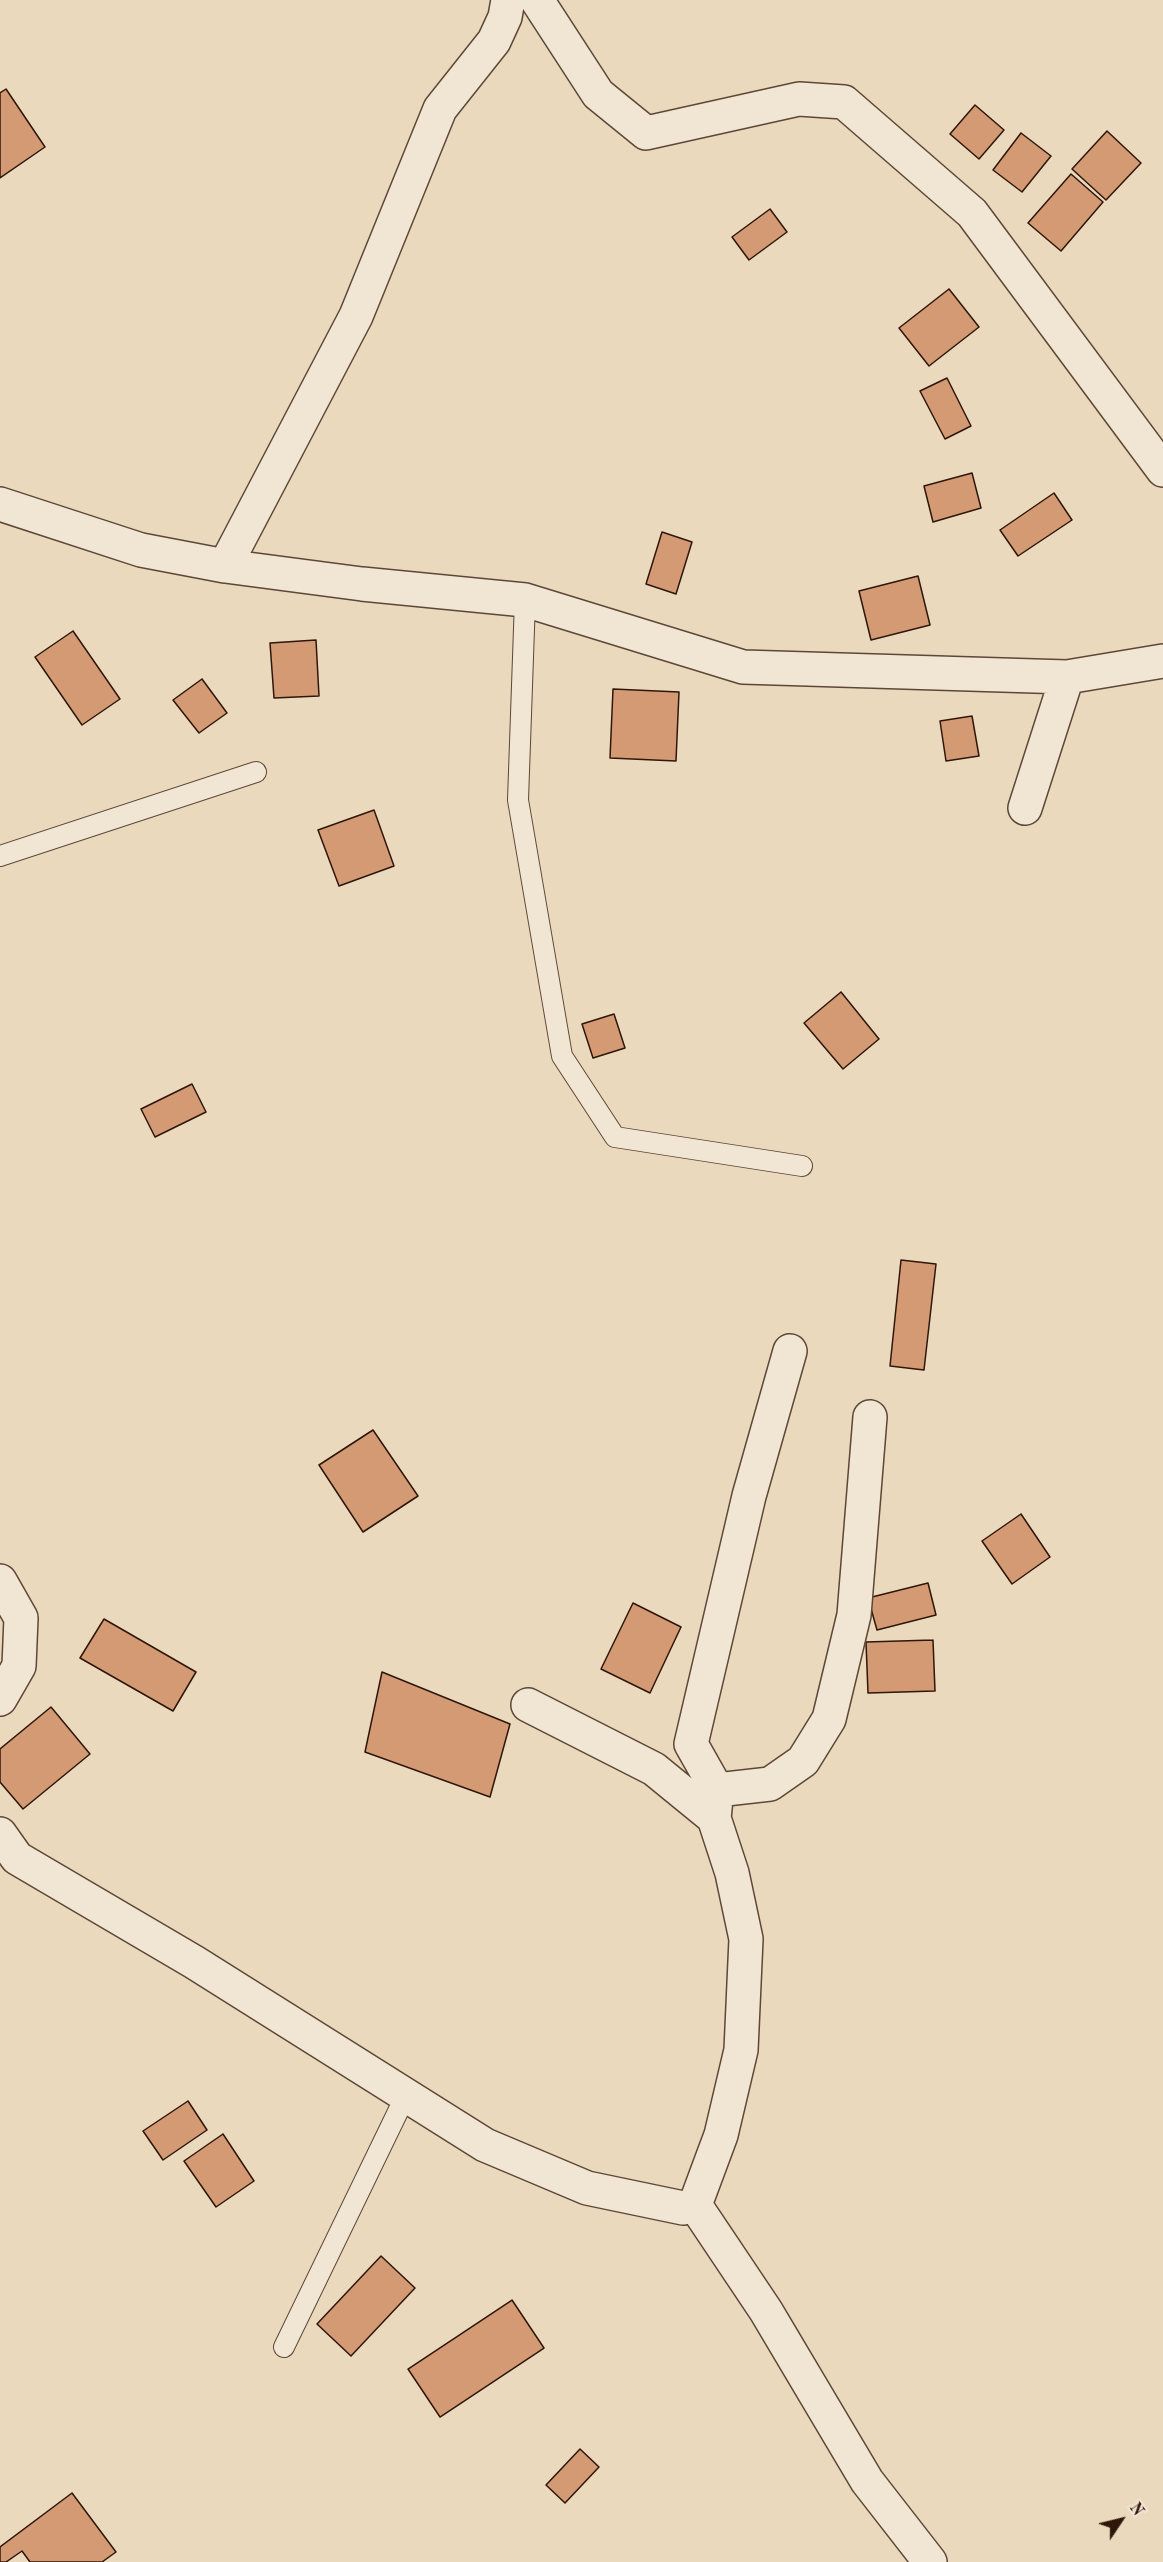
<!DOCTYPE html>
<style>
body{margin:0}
#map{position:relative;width:1163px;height:2562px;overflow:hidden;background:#ead9bc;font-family:"Old Standard TT",serif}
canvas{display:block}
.north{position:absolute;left:1091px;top:2490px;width:60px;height:60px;-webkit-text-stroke:4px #f1e6d3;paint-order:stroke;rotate:55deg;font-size:16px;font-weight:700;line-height:24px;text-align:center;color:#2e160b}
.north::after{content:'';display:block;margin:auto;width:21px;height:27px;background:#2e160b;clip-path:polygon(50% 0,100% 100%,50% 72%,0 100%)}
</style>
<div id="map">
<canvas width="1163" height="2562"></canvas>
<div class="north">N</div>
</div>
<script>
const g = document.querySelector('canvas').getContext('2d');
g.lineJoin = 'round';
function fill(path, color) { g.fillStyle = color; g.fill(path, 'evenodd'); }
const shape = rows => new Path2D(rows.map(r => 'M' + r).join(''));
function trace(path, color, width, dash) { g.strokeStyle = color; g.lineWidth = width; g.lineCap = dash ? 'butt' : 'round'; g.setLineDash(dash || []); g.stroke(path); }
const building = shape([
 [6,89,45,147,0,178,0,93,6,89],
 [975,105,1004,130,979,159,950,134,975,105],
 [1107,131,1141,163,1106,200,1072,169,1107,131],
 [1021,133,1051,156,1022,192,993,170,1021,133],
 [1071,174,1103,202,1061,251,1028,223,1071,174],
 [770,209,787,232,749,260,732,237,770,209],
 [949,289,979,327,929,366,899,328,949,289],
 [947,378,971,426,945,439,920,391,947,378],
 [972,473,981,508,933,522,924,486,972,473],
 [1054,493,1072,520,1018,556,1000,530,1054,493],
 [662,532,692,542,676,594,646,584,662,532],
 [918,576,930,625,871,640,859,591,918,576],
 [73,631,120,699,82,725,35,657,73,631],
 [316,640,319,696,274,698,270,643,316,640],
 [202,679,227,713,199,733,173,700,202,679],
 [613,689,679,692,676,761,610,758,613,689],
 [972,716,979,756,946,761,940,721,972,716],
 [374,810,394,866,339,886,318,830,374,810],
 [841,992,879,1039,843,1069,804,1023,841,992],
 [614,1014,625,1048,593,1058,582,1024,614,1014],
 [192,1084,206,1112,155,1137,141,1109,192,1084],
 [901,1260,936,1264,924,1370,890,1366,901,1260],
 [373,1430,418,1496,363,1532,319,1465,373,1430],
 [1021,1514,1050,1557,1012,1584,982,1541,1021,1514],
 [928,1583,936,1615,877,1630,868,1598,928,1583],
 [633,1603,681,1627,650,1693,601,1669,633,1603],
 [104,1619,196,1672,173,1711,80,1658,104,1619],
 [933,1640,935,1691,868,1693,866,1642,933,1640],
 [382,1672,510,1724,490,1797,365,1752,382,1672],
 [51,1707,90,1754,23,1809,0,1782,0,1749,51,1707],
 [188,2101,207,2130,163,2160,143,2131,188,2101],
 [223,2134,254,2181,216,2207,184,2161,223,2134],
 [381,2256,415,2288,351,2356,317,2324,381,2256],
 [512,2300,544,2348,440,2417,408,2369,512,2300],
 [580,2449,599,2467,565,2503,546,2485,580,2449],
 [72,2493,116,2552,102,2562,30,2562,22,2551,6,2562,0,2562,0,2547,72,2493]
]);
fill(building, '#d49a74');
trace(building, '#2e160b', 1.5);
const lane = shape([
 [525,600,518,800,562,1056,615,1137,802,1166],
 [0,856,256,772],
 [284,2347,406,2095]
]);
const street = shape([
 [537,0,598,94,646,133,799,99,844,102,972,213,1163,470],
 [0,504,141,550,225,566,362,584,525,600,743,667,1067,677,1163,661],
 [225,566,356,316,440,109,494,41,505,17,508,0],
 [1025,808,1067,677],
 [0,1581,21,1618,19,1666,0,1699],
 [528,1705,654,1769,714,1818],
 [717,1790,770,1784,803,1761,829,1719,854,1615,870,1417],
 [0,1834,17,1858,194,1962,485,2145,587,2188,683,2208,695,2205,721,2135,741,2050,746,1939,732,1873,714,1818,717,1790,691,1744,749,1496,790,1351],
 [695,2205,766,2311,867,2481,930,2562]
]);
trace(lane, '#5d4737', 22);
trace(street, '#5d4737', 36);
trace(lane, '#f1e6d3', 20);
trace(street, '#f1e6d3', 33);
</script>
